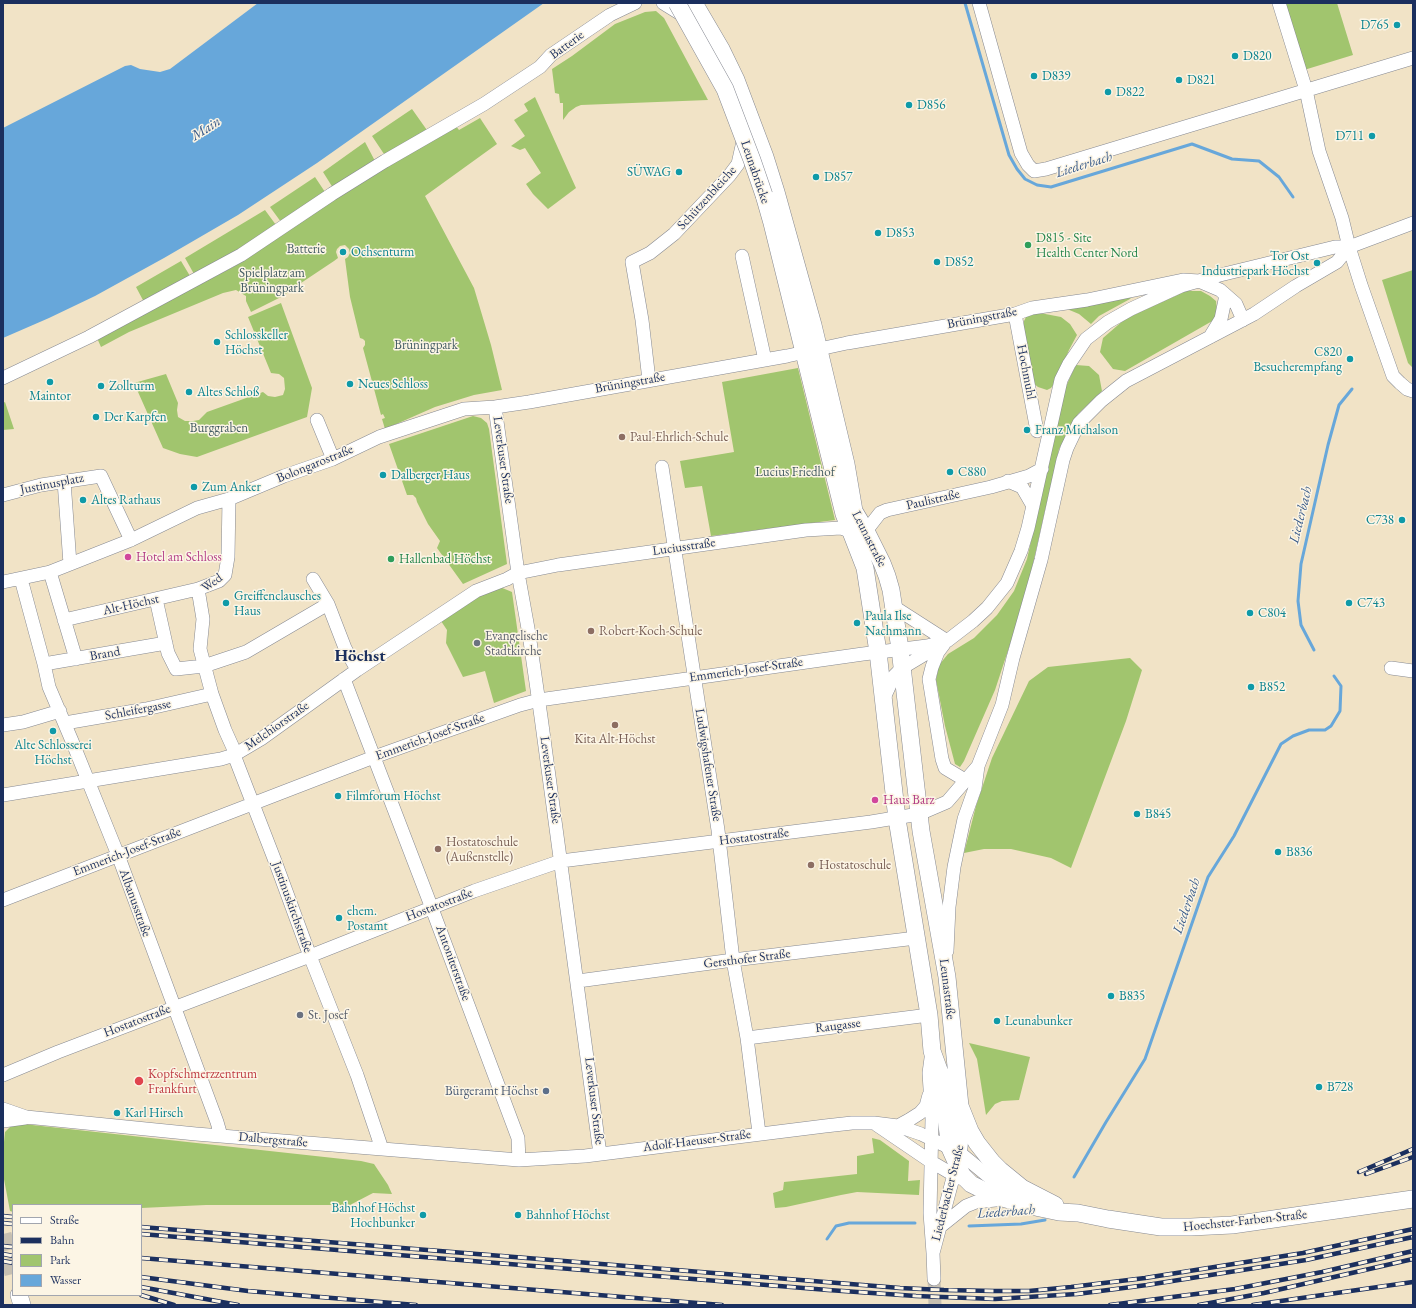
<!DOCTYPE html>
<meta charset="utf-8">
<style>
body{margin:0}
#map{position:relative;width:1416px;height:1308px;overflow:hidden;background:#f1e3c6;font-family:"EB Garamond",serif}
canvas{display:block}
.frame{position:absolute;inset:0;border:4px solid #1b2f5e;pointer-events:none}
.legend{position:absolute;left:12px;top:1204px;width:130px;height:92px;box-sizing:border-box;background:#fcf5e5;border:1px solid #a2a6af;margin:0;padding:5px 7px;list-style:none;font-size:12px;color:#1b2f5e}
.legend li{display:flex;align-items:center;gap:8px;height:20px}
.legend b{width:20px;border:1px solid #a2a6af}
</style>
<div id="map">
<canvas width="1416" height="1308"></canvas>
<div class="frame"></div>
<ul class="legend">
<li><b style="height:5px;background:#fff"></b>Straße</li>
<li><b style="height:5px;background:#1b2f5e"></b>Bahn</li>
<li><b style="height:11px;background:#a1c56e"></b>Park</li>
<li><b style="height:11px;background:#67a7da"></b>Wasser</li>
</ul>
</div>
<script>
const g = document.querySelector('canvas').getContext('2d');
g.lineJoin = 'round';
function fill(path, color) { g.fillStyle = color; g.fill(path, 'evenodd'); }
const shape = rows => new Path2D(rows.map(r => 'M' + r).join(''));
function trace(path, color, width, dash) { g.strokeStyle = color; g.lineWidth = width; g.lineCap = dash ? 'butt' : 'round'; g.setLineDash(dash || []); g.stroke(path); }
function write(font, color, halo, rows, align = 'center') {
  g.font = font + ' "EB Garamond",serif'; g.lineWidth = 3; g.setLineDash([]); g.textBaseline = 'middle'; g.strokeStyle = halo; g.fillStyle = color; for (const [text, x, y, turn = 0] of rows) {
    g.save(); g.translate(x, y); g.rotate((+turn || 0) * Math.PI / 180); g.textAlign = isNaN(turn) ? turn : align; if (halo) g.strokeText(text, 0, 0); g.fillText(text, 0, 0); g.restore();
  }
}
fill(shape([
 [1283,3,1337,3,1353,55,1304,70],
 [656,11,664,18,708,100,581,105,576,107,569,112,563,120,563,103,560,103,559,94,555,93,552,69,572,56,615,24,645,12],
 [535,97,576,188,548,209,533,194,526,184,541,173,525,148,520,150,511,146,525,136,514,120,528,111,524,104],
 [412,109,429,133,386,157,372,136],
 [480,118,497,144,425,196,474,288,491,345,502,390,474,395,435,407,385,429,382,419,385,418,383,414,381,415,363,348,365,345,365,341,363,339,360,338,350,297,345,259,348,257,350,253,349,249,345,245,340,246,337,249,336,252,338,258,334,261,298,285,283,296,251,312,246,301,246,296,236,290,223,293,129,332,101,347,97,338,233,267,330,200,455,125,459,130],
 [365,142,375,161,333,188,323,172],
 [315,177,325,192,281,222,270,207],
 [265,210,276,225,239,251,194,274,185,258],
 [181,261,190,276,145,304,136,287],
 [1413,270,1413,368,1408,363,1382,280],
 [1186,291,1201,291,1210,296,1216,301,1217,311,1214,320,1125,371,1113,369,1100,352,1103,338,1125,319],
 [1134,295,1130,299,1099,316,1091,324,1079,314,1067,309],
 [281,303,312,388,307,417,197,457,180,454,163,448,134,383,166,374,178,403,177,410,178,417,185,421,193,421,199,420,207,412,263,392,268,396,275,397,283,395,285,389,284,378,279,374,271,373,248,317],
 [1040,313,1061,317,1070,324,1077,335,1069,350,1056,381,1051,388,1047,390,1038,387,1032,382,1024,335,1024,321,1027,315],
 [1076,365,1089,366,1099,375,1102,391,1078,414,1059,449,1025,599,995,690,964,761,960,767,955,764,945,726,936,680,939,665,948,654,974,638,997,615,1014,591,1027,559,1065,389,1072,373],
 [798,368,835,520,711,536,702,486,685,488,680,461,734,452,722,382],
 [5,402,14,429,3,430,3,403],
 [473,416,481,418,487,423,489,429,507,564,463,584,437,548,440,541,428,524,417,502,416,498,413,495,407,495,389,444],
 [500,587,512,592,526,691,494,703,485,671,463,677,446,643,447,630,441,621,478,597],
 [1130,658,1142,670,1126,721,1071,868,1051,858,1011,849,984,849,964,853,976,806,992,758,1029,681,1048,667],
 [969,1043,1030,1057,1019,1100,1002,1101,995,1104,986,1115,977,1059],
 [14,1123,361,1161,374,1164,388,1185,392,1194,373,1193,350,1205,206,1205,141,1208,141,1205,13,1205,13,1212,10,1211,3,1174,3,1152,5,1132],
 [872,1138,880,1140,909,1161,908,1181,920,1180,919,1195,857,1192,841,1195,786,1207,775,1208,773,1193,783,1190,784,1182,857,1174,857,1156,874,1153]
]), '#a1c56e');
fill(shape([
 [258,3,544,3,317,163,238,215,164,258,95,296,49,318,3,338,3,128,125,66,131,65,140,69,160,72,170,69]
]), '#67a7da');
trace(shape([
 [965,3,1009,155,1017,169,1025,179,1037,185,1051,187,1192,144,1232,159,1259,161,1279,177,1293,197],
 [1314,650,1301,625,1298,601,1301,564,1328,445,1339,405,1352,389],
 [1074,1177,1106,1122,1145,1059,1208,877,1234,836,1281,744,1293,736,1309,730,1325,730,1331,726,1340,711,1341,686,1334,676],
 [969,1226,1021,1224,1045,1220],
 [827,1239,836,1226,849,1223,915,1223]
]), '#67a7da', 3);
trace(shape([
 [934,1279,935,1305]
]), '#c6bfb1', 13, [13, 6]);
trace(shape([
 [3,1234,13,1274]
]), '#c6bfb1', 17, [17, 8]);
const minor = shape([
 [663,3,684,16],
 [979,3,1021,153,1028,165,1034,171,1046,169,1413,58],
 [1279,3,1306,90,1319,151,1342,218,1349,247,1361,285,1393,376,1400,383,1407,389,1413,391],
 [742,256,765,360],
 [1015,314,1037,431],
 [1210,337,1221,319,1226,295],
 [3,378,89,337,241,255,332,194,385,161,484,104,540,67,551,55,610,15,635,3],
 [649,380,642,320,632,262,650,253,674,234,729,176,738,164,744,137],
 [495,407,518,573,529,634,541,717,600,1154],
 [317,420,333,459],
 [662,467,718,830,733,960,747,1038,759,1133],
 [64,481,70,564],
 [1008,481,1022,487,1033,506],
 [3,495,41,485,101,476,131,540],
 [866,531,880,513,887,510,991,487,1029,476,1042,469],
 [50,572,76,659],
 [21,579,44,664,49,687,72,741,118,855,217,1122,221,1136],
 [313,579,328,604,345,648,357,670],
 [3,582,50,572,131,540,197,508,229,499,284,476,333,459,379,437,464,409,495,407,529,402,787,356,847,343,1015,314,1032,308,1087,300,1183,280,1199,281,1220,290,1236,304,1243,320],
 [198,589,203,619,200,649,212,694,225,730,234,750,234,755,275,861,310,956,357,1075,382,1149],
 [156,599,168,653,176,669,204,666,246,652,328,604],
 [894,607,947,641],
 [64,620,198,589,219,581,225,575,228,557,229,499],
 [944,644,938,652,932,667,929,679,942,759,945,768,965,780],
 [44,664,166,643],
 [1391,668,1413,671],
 [344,679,428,898,518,1138,519,1160],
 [883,700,894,676,902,668,947,641,973,621,987,608,1007,583,1021,551,1028,528,1061,380,1069,364,1086,339,1108,322,1131,309,1181,286,1220,275,1335,247,1349,247,1413,223],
 [65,723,146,709,212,694],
 [3,725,23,722,60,711],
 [3,795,221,759,234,755,261,739,357,670,476,591,507,579,518,573,558,565,806,530,841,528,850,531],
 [3,900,374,757,520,705,539,700,863,654,927,646,947,641],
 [947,951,949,907,954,867,964,819,975,788,978,766,1002,705,1013,658,1041,560,1063,460,1067,448,1079,423,1101,401,1126,381,1254,314,1296,286,1337,262,1349,247],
 [578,981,733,960,916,938],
 [747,1038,929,1015],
 [932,1051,929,1073,932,1119,930,1213,933,1253],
 [3,1075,58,1052,310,956,474,891,561,861,871,822,919,814,947,802,978,766],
 [3,1109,26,1117,196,1134,519,1160,585,1156,825,1126,852,1123,874,1123,898,1126,921,1134,950,1148,960,1153,994,1181,1026,1195],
 [3,1121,25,1118],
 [877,1125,930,1161,959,1178],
 [898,1126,909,1120,920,1113,926,1106,929,1095],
 [941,1226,966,1206,976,1202,1005,1199],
 [934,1279,933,1253,961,1148,962,1137,960,1115]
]);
const major = shape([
 [694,3,721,49,736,80,765,157,776,192,813,325,846,464,854,511,866,531,882,563,887,576,891,590,900,649,921,831,947,977,960,1106,970,1131,977,1143,992,1162,1000,1170,1022,1188,1055,1205],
 [764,195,772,223,844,514,865,568,878,652,897,819,929,1015,932,1051,940,1073,950,1148,962,1175,971,1184,983,1190,1006,1199,1040,1208,1059,1212,1078,1213,1108,1219,1161,1227,1191,1227,1232,1225,1413,1199],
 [19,1295,22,1305]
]);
trace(minor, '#868992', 14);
trace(major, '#868992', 18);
trace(minor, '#fff', 13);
trace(major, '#fff', 17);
const rail = shape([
 [1359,1172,1413,1149],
 [1366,1174,1413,1157],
 [3,1216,13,1217],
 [3,1223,13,1224],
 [141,1227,900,1288,944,1290,994,1291,1029,1291,1071,1287,1145,1278,1303,1253,1413,1229],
 [141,1234,828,1290,916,1296,995,1299,1077,1294,1147,1285,1306,1260,1413,1237],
 [3,1246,13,1247],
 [3,1254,13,1256],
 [141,1258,722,1305],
 [3,1261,13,1263],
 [141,1277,248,1291,416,1305],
 [141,1287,238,1305],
 [141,1295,174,1305],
 [1110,1305,1235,1289,1322,1272,1413,1251],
 [1199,1305,1264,1293,1413,1259],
 [1253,1305,1413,1282]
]);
trace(rail, '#1b2f5e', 4.5);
trace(rail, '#fcf5e5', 3, [9]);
const majorBridge = shape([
 [677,3,725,89,752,160,764,195]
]);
trace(majorBridge, '#868992', 18, []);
trace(majorBridge, '#fff', 17);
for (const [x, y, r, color] of [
 [1397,25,4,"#0f9aa8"],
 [1235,56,4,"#0f9aa8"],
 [1034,76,4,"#0f9aa8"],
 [1179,80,4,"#0f9aa8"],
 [1108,92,4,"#0f9aa8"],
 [909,105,4,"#0f9aa8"],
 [1372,136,4,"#0f9aa8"],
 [679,172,4,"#0f9aa8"],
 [816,177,4,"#0f9aa8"],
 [878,233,4,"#0f9aa8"],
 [1028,245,4,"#2e9e5b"],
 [343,252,4,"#0f9aa8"],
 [937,262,4,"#0f9aa8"],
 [1317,263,4,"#0f9aa8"],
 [217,342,4,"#0f9aa8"],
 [1350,359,4,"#0f9aa8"],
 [50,382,4,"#0f9aa8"],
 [350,384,4,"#0f9aa8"],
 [101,386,4,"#0f9aa8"],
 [189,392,4,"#0f9aa8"],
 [96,417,4,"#0f9aa8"],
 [1027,430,4,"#0f9aa8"],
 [622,437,4,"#8d6e63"],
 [950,472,4,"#0f9aa8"],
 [383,475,4,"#0f9aa8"],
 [194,487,4,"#0f9aa8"],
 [83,500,4,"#0f9aa8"],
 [1402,520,4,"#0f9aa8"],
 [128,557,4,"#d1479c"],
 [391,559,4,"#2e9e5b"],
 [226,603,4,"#0f9aa8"],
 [1349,603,4,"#0f9aa8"],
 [1250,613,4,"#0f9aa8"],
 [857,623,4,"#0f9aa8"],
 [591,631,4,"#8d6e63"],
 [477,643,4,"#6b7280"],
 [1251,687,4,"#0f9aa8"],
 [615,725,4,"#8d6e63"],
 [53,731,4,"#0f9aa8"],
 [338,796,4,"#0f9aa8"],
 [875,800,4,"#d1479c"],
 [1137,814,4,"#0f9aa8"],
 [438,849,4,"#8d6e63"],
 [1278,852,4,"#0f9aa8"],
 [811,865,4,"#8d6e63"],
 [339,918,4,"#0f9aa8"],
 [1111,996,4,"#0f9aa8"],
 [300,1015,4,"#6b7280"],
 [997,1021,4,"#0f9aa8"],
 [139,1081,5,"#e0444e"],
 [1319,1087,4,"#0f9aa8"],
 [546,1091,4,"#5c6f8a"],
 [117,1113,4,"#0f9aa8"],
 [423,1215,4,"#0f9aa8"],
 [518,1215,4,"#0f9aa8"]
]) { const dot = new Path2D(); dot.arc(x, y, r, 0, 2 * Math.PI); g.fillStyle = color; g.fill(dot); trace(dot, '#fcf5e5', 1.5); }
write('13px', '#0d838f', '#fcf5e5', [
 ["D765",1389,25,"right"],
 ["D820",1243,56],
 ["D839",1042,76],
 ["D821",1187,80],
 ["D822",1116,92],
 ["D856",917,105],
 ["D711",1364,136,"right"],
 ["SÜWAG",671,172,"right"],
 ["D857",824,177],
 ["D853",886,233],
 ["Ochsenturm",351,252],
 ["Tor Ost",1309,256,"right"],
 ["Industriepark Höchst",1309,271,"right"],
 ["D852",945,262],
 ["Schlosskeller",225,335],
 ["Höchst",225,350],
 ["C820",1342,352,"right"],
 ["Besucherempfang",1342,367,"right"],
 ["Neues Schloss",358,384],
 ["Zollturm",109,386],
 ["Altes Schloß",197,392],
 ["Maintor",50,396,"center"],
 ["Der Karpfen",104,417],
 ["Franz Michalson",1035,430],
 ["C880",958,472],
 ["Dalberger Haus",391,475],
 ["Zum Anker",202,487],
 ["Altes Rathaus",91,500],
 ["C738",1394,520,"right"],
 ["Greiffenclausches",234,596],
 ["Haus",234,611],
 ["C743",1357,603],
 ["C804",1258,613],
 ["Paula Ilse",865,616],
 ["Nachmann",865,631],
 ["B852",1259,687],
 ["Alte Schlosserei",53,745,"center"],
 ["Höchst",53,760,"center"],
 ["Filmforum Höchst",346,796],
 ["B845",1145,814],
 ["B836",1286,852],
 ["ehem.",347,911],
 ["Postamt",347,926],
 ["B835",1119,996],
 ["Leunabunker",1005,1021],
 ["B728",1327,1087],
 ["Karl Hirsch",125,1113],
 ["Bahnhof Höchst",415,1208,"right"],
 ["Hochbunker",415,1223,"right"],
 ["Bahnhof Höchst",526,1215]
], 'left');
write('13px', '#1b2f5e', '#fcf5e5', [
 ["Batterie",567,45,-36],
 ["Leunabrücke",755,172,71],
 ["Schützenbleiche",707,198,-48],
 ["Brüningstraße",982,318,-11],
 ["Hochmuhl",1026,372,79],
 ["Brüningstraße",630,383,-10],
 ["Leverkuser Straße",503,460,82],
 ["Bolongarostraße",315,464,-22],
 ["Justinusplatz",52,484,-11],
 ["Paulistraße",933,500,-13],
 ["Leunastraße",869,539,63],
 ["Luciusstraße",684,547,-8],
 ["Wed",212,583,-35],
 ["Alt-Höchst",131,605,-13],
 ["Brand",105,654,-10],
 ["Emmerich-Josef-Straße",746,670,-8],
 ["Schleifergasse",138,710,-11],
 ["Melchiorstraße",277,726,-35],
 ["Emmerich-Josef-Straße",430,737,-20],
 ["Ludwigshafener Straße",708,765,81],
 ["Leverkuser Straße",550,780,82],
 ["Hostatostraße",754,837,-7],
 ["Emmerich-Josef-Straße",127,852,-21],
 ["Albanusstraße",135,903,70],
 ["Hostatostraße",439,905,-21],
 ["Justinuskirchstraße",292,907,70],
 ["Gersthofer Straße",747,959,-7],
 ["Antoniterstraße",453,963,70],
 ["Leunastraße",947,989,83],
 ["Hostatostraße",137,1021,-21],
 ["Raugasse",838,1026,-7],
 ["Leverkuser Straße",594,1101,83],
 ["Dalbergstraße",273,1140,5],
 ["Adolf-Haeuser-Straße",697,1141,-7],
 ["Liederbacher Straße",948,1193,-76],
 ["Hoechster-Farben-Straße",1245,1221,-6]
]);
write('13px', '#27864d', '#fcf5e5', [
 ["D815 - Site",1036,238],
 ["Health Center Nord",1036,253],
 ["Hallenbad Höchst",399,559]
], 'left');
write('13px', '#435c63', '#fcf5e5', [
 ["Batterie",306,249],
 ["Spielplatz am",272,273],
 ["Brüningpark",272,288],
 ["Brüningpark",426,345],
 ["Burggraben",219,428],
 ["Lucius Friedhof",795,472]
]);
write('13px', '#785e54', '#fcf5e5', [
 ["Paul-Ehrlich-Schule",630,437],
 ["Robert-Koch-Schule",599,631],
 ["Kita Alt-Höchst",615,739,"center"],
 ["Hostatoschule",446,842],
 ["(Außenstelle)",446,857],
 ["Hostatoschule",819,865]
], 'left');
write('13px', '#b23c85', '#fcf5e5', [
 ["Hotel am Schloss",136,557],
 ["Haus Barz",883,800]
], 'left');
write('13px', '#5b616d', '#fcf5e5', [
 ["Evangelische",485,636],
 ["Stadtkirche",485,651],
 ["St. Josef",308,1015]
], 'left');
write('13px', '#be3a42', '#fcf5e5', [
 ["Kopfschmerzzentrum",148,1074],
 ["Frankfurt",148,1089]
], 'left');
write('13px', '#4e5e75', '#fcf5e5', [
 ["Bürgeramt Höchst",538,1091]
], 'right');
write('italic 14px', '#365989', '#fcf5e5', [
 ["Main",206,129,-33],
 ["Liederbach",1084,165,-17],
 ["Liederbach",1301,515,-76],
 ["Liederbach",1187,906,-71],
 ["Liederbach",1006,1212,-4]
]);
write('bold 17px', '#1b2f5e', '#fcf5e5', [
 ["Höchst",360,656]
]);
</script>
